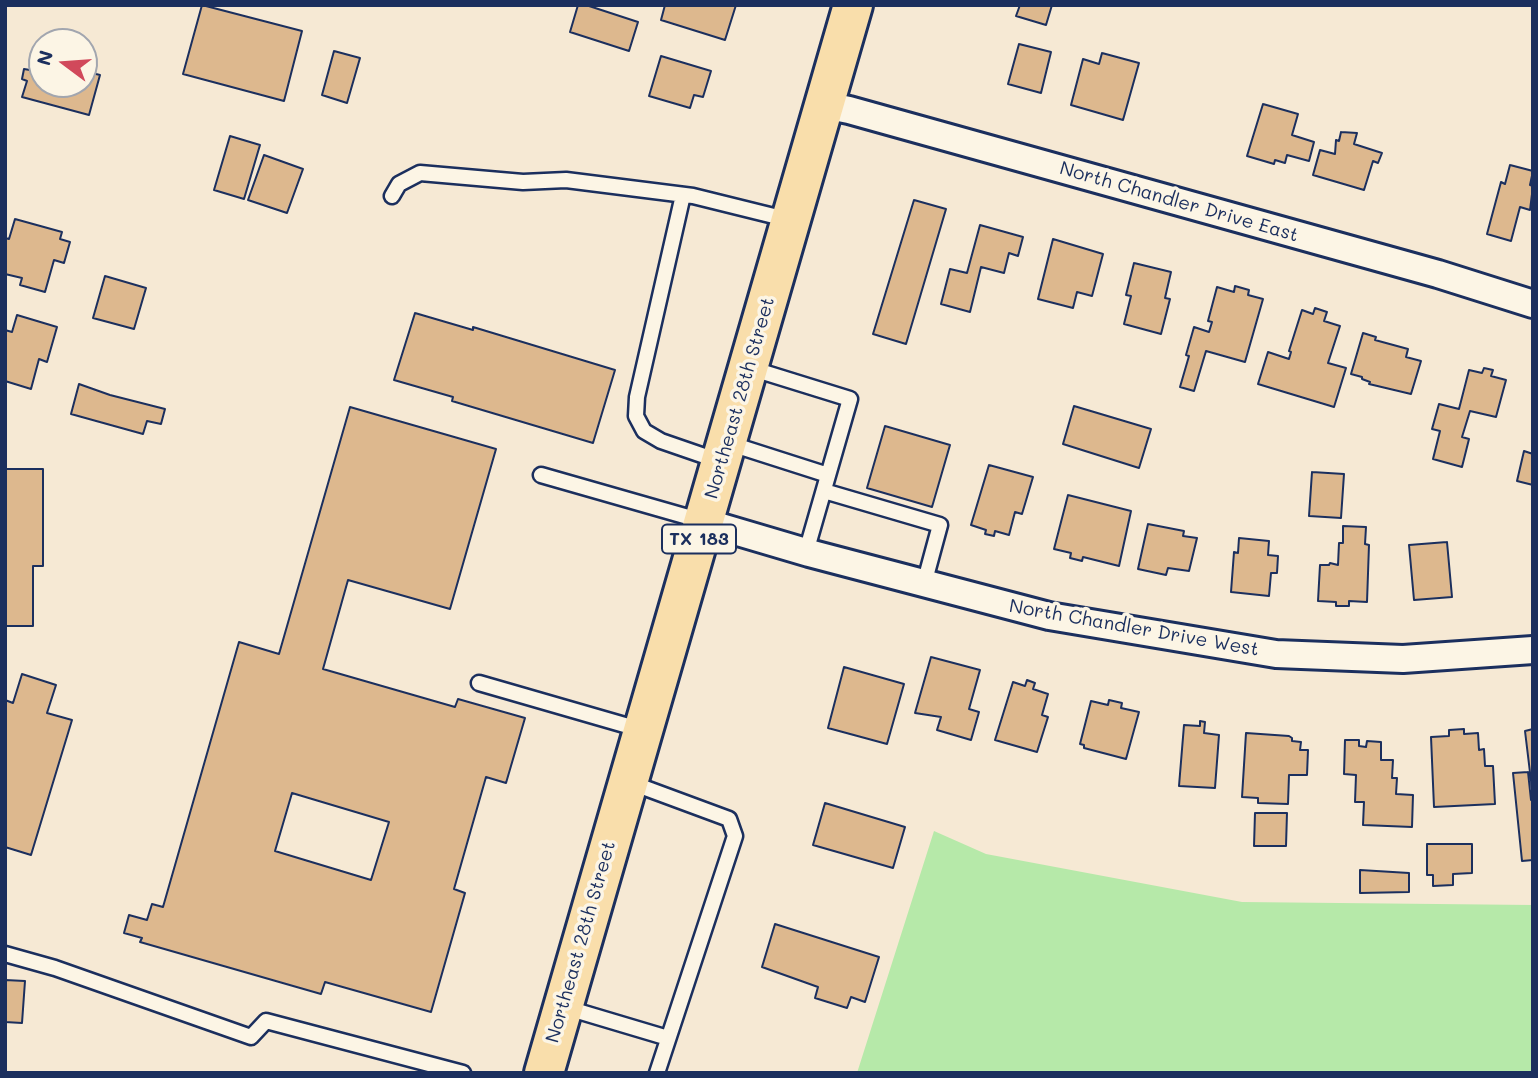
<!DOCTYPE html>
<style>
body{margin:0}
#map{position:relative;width:1538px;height:1078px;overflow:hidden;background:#f6e9d4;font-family:Mali,sans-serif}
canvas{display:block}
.frame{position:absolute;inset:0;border:7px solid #1b2f5e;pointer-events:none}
.north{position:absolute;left:28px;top:28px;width:70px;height:70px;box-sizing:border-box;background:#fcf5e5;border:2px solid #a2a6af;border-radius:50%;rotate:286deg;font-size:19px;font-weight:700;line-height:28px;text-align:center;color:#1b2f5e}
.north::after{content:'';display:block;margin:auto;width:24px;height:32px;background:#d1495b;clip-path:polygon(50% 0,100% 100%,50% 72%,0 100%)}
</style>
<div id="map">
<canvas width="1538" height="1078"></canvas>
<div class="frame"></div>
<div class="north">N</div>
</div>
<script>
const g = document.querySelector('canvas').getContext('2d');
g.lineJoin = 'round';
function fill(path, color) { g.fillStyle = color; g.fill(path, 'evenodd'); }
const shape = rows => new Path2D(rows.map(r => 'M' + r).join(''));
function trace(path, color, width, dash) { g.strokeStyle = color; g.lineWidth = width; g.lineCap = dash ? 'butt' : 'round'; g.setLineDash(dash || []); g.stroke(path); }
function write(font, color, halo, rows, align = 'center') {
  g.font = font + ' Mali,sans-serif'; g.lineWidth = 7; g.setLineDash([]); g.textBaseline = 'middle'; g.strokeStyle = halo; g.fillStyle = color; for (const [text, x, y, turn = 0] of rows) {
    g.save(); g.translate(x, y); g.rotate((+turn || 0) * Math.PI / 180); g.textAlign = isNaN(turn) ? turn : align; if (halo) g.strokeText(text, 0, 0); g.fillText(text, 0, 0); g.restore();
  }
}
fill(shape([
 [934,831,986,854,1242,902,1533,905,1533,1073,857,1073]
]), '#b6e9a9');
const building = shape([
 [202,5,302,31,284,101,183,74,202,5],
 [578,5,586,5,638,22,629,51,570,32,578,5],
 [665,5,736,5,725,40,661,20,665,5],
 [1020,5,1052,5,1046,25,1016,16,1020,5],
 [1019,44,1051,52,1041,93,1008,84,1019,44],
 [334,51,360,58,347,103,322,95,334,51],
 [1102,53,1139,63,1123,120,1071,105,1083,59,1099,64,1102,53],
 [661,56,711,71,703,97,694,95,690,108,649,96,661,56],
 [33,57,42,59,42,84,84,84,84,71,100,75,89,115,22,97,27,81,22,79,24,69,30,70,33,57],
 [1263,104,1298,114,1292,135,1314,142,1309,161,1287,155,1285,163,1275,160,1274,164,1247,156,1263,104],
 [1341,132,1357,133,1354,144,1382,153,1378,163,1373,161,1364,190,1313,175,1320,150,1335,154,1336,140,1339,141,1341,132],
 [230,136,260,145,244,199,214,190,230,136],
 [264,155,303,169,287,213,248,200,264,155],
 [1510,165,1533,171,1530,185,1533,186,1530,210,1520,207,1511,241,1487,234,1501,182,1505,184,1510,165],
 [914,200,946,209,906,344,873,334,914,200],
 [15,219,62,232,60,239,70,242,64,263,54,260,45,292,20,285,22,278,5,274,5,238,9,239,15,219],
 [980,225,1023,237,1018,256,1009,253,1004,273,981,267,970,312,941,304,950,269,967,273,980,225],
 [1053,239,1103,254,1092,296,1077,292,1073,308,1038,299,1053,239],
 [1134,263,1171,272,1165,298,1170,299,1161,334,1124,324,1131,296,1126,295,1134,263],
 [105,276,146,288,134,329,93,318,105,276],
 [1235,286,1249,290,1248,295,1263,299,1245,362,1206,351,1194,391,1180,387,1189,356,1186,355,1194,327,1209,332,1212,322,1208,321,1217,287,1234,292,1235,286],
 [1315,308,1327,312,1324,321,1340,326,1328,363,1346,368,1334,407,1258,384,1268,352,1289,359,1291,352,1289,351,1302,310,1313,314,1315,308],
 [415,313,473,330,473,327,615,370,593,443,452,401,453,397,394,380,415,313],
 [17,315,57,327,47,362,39,359,31,389,5,381,5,330,12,332,17,315],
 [1363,333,1376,337,1375,340,1408,349,1406,357,1421,361,1411,394,1369,384,1370,382,1362,379,1362,377,1351,374,1363,333],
 [1484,368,1493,370,1491,376,1506,380,1496,417,1470,411,1462,437,1469,439,1462,467,1433,459,1440,431,1432,429,1439,404,1459,409,1469,370,1482,373,1484,368],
 [79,384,110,395,165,409,161,424,147,421,143,434,71,414,79,384],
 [1074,406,1151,429,1139,468,1063,444,1074,406],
 [350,407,496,449,450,609,348,580,323,669,455,707,458,699,525,718,506,783,486,777,454,889,465,893,431,1012,325,982,321,994,140,942,142,938,124,933,129,915,147,920,152,904,163,907,239,642,279,654,350,407],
 [292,793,389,822,371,880,275,851,292,793],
 [885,426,950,445,932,507,867,488,885,426],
 [1524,451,1533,454,1533,485,1517,481,1524,451],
 [989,465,1033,477,1022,514,1015,512,1009,535,995,531,994,536,985,534,986,530,971,525,989,465],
 [5,469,43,469,43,566,33,566,33,626,5,626,5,469],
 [1312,472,1344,474,1341,518,1309,516,1312,472],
 [1068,495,1131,511,1119,566,1083,557,1082,561,1070,558,1071,553,1054,549,1068,495],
 [1148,524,1184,531,1183,536,1197,538,1189,571,1168,568,1166,575,1138,569,1148,524],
 [1343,526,1366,527,1365,544,1369,545,1367,602,1349,601,1349,606,1336,606,1336,602,1318,601,1320,565,1329,565,1330,563,1338,565,1339,543,1343,543,1343,526],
 [1239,538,1269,541,1268,555,1278,556,1277,573,1271,573,1269,596,1231,592,1234,552,1238,553,1239,538],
 [1447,542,1452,597,1414,600,1409,545,1447,542],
 [931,657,980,670,969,709,979,712,971,740,937,730,941,717,915,713,931,657],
 [844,667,904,684,887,744,828,728,844,667],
 [22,674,56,685,47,713,72,720,31,855,5,847,5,700,13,703,22,674],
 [1027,680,1035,683,1033,689,1048,694,1042,715,1048,717,1037,752,995,740,1013,682,1025,686,1027,680],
 [1109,700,1122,703,1121,708,1139,712,1126,759,1084,748,1084,745,1080,744,1091,701,1108,705,1109,700],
 [1200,721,1205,722,1204,733,1219,735,1215,788,1179,786,1184,725,1200,726,1200,721],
 [1464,729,1464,734,1478,733,1479,750,1484,749,1485,766,1493,766,1495,804,1434,807,1431,737,1449,736,1449,730,1464,729],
 [1533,729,1533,789,1532,789,1525,731,1533,729],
 [1246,733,1289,736,1292,738,1292,741,1301,742,1300,750,1308,750,1307,775,1289,775,1288,804,1258,803,1258,798,1242,797,1246,733],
 [1345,740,1359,740,1359,746,1366,747,1367,741,1381,742,1381,760,1393,760,1392,778,1397,778,1396,794,1413,795,1412,827,1363,825,1364,802,1355,802,1356,775,1344,774,1345,740],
 [1528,772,1531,800,1533,800,1533,860,1522,861,1513,773,1528,772],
 [825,803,905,827,893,868,813,845,825,803],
 [1255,813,1287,813,1286,846,1254,846,1255,813],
 [1427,844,1472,844,1472,873,1453,874,1453,885,1433,886,1433,875,1427,875,1427,844],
 [1360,870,1409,873,1409,892,1360,893,1360,870],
 [775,924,879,957,865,1002,851,997,847,1008,815,998,818,987,762,967,775,924],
 [5,980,25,981,22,1023,5,1022,5,980]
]);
fill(building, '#ddb88e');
trace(building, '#1b2f5e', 2);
const service = shape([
 [683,195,637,397,636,416,644,431,661,441,719,461],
 [392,196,399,184,420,173,523,182,566,180,693,196,790,220],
 [750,368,850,399,806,552],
 [728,443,828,475],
 [541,475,702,521],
 [824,491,940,525,924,584],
 [479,683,642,730],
 [629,782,729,819,735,836,657,1073],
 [5,954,55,968,251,1037,266,1021,463,1073],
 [564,1007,668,1038]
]);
const minor = shape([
 [824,105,849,110,1438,274,1533,304],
 [704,522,809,553,1049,616,1276,654,1403,659,1533,650]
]);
const primary = shape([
 [544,1073,853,5]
]);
trace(service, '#1b2f5e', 19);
trace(minor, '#1b2f5e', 32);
trace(primary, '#1b2f5e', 44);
trace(service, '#fcf5e5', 14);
trace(minor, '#fcf5e5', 26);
trace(primary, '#f9deab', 38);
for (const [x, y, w] of [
 [699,539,74]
]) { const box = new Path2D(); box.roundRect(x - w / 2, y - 14.5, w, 29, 5); g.fillStyle = '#fcf5e5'; g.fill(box); trace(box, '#1b2f5e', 2); }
write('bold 18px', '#1b2f5e', null, [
 ["TX 183",699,539]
]);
write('19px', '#1b2f5e', '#fcf5e5', [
 ["North Chandler Drive East",1179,202,16],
 ["Northeast 28th Street",740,398,-74],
 ["North Chandler Drive West",1134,628,10],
 ["Northeast 28th Street",581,942,-74]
]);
</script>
